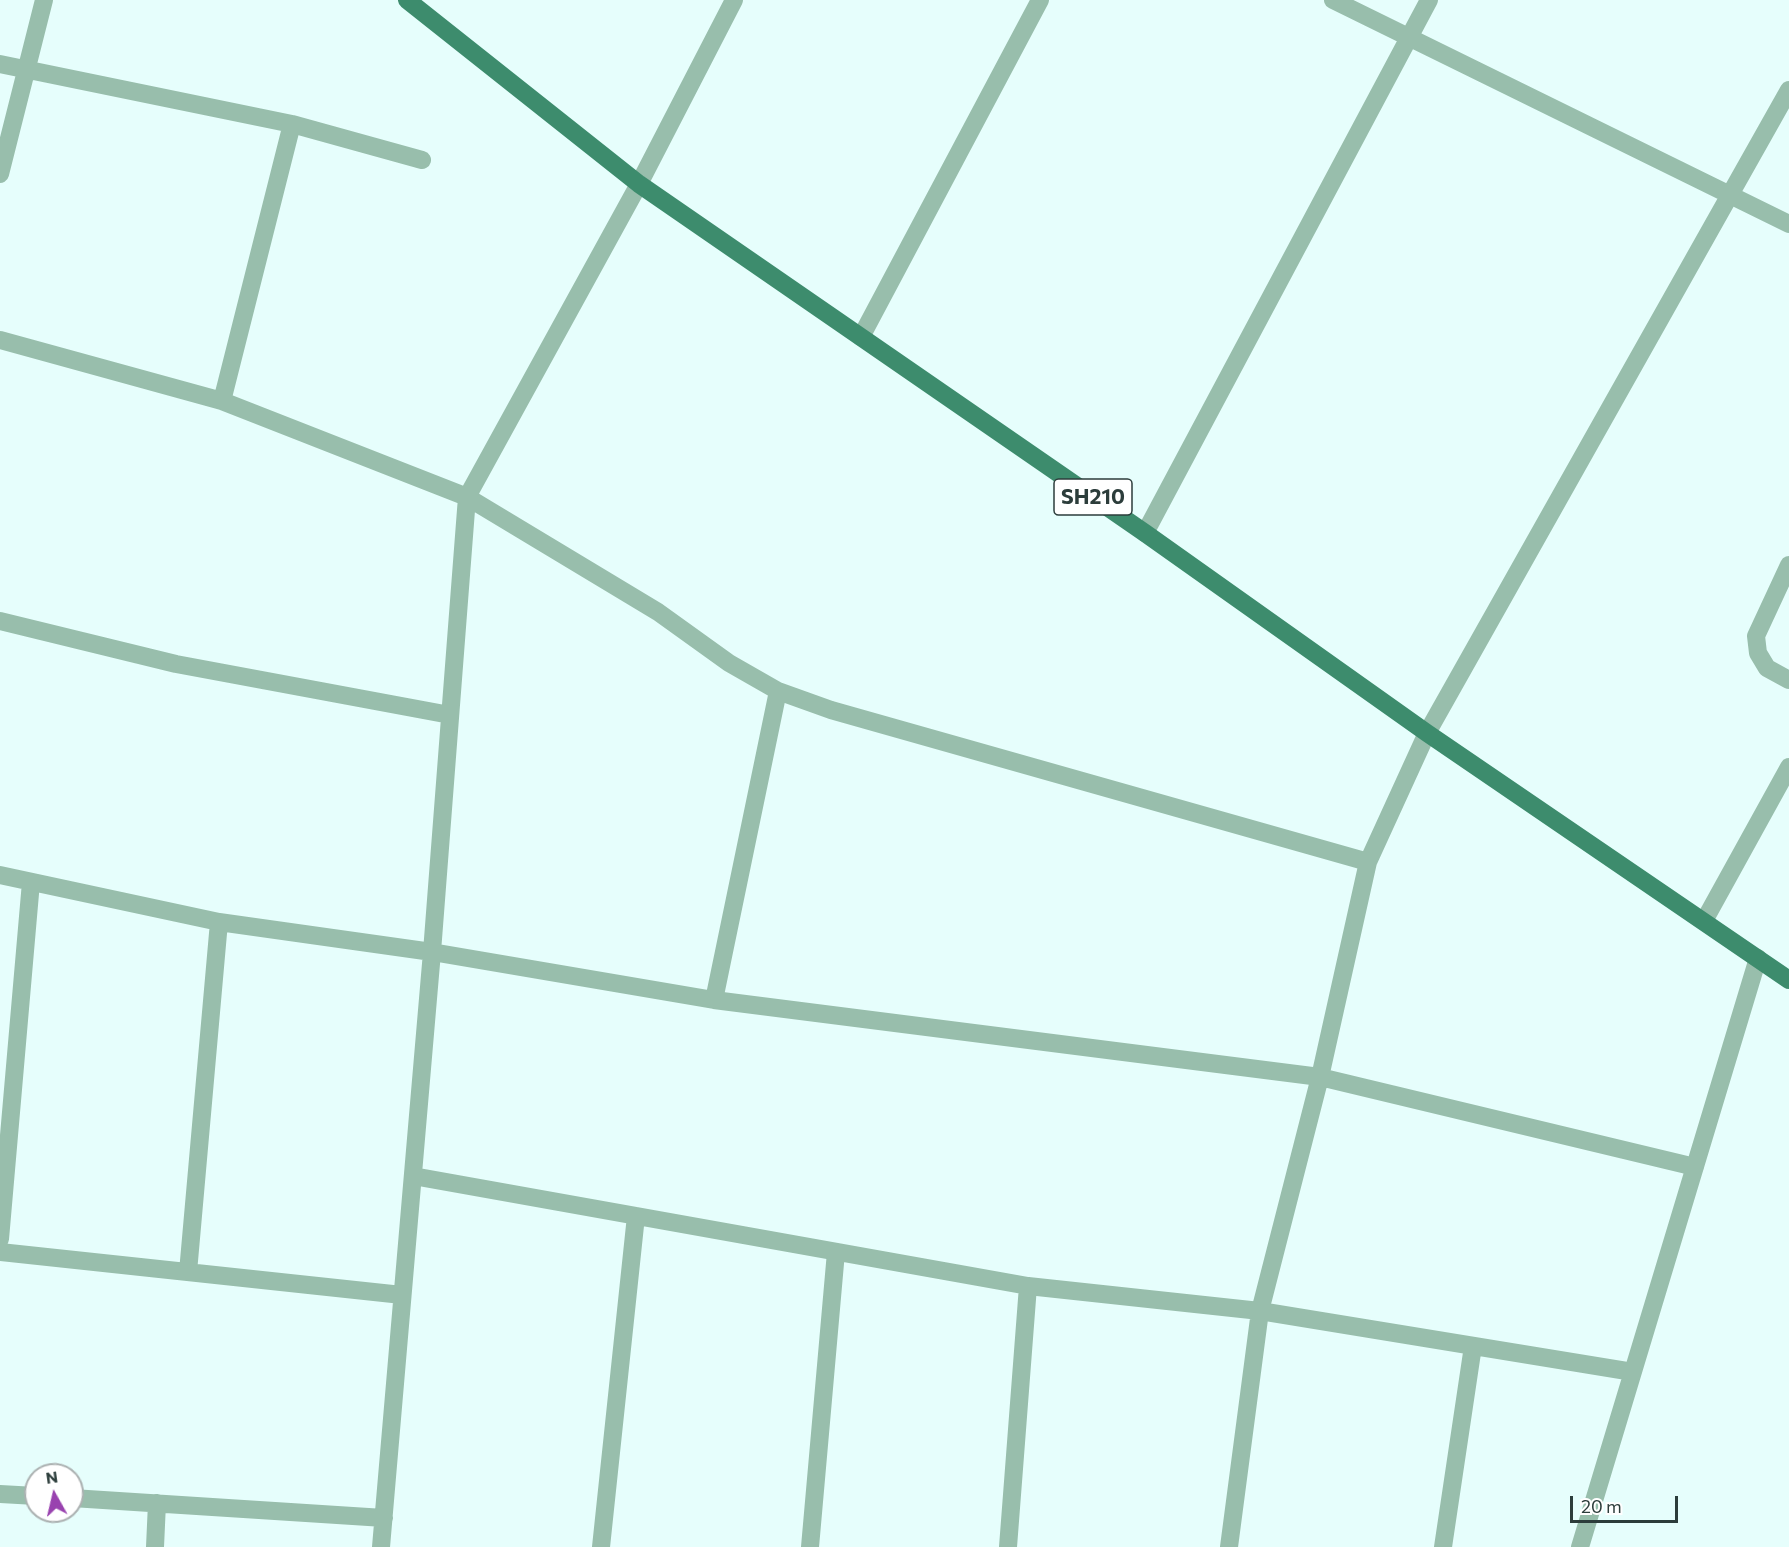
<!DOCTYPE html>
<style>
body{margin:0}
#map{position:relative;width:1789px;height:1547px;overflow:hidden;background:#e6fefc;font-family:Commissioner,sans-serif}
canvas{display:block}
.north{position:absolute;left:24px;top:1463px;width:60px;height:60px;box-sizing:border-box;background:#fff;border:2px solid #abb1b1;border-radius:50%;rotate:352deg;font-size:16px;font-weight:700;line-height:24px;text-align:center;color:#2c3d3b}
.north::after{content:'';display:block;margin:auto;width:21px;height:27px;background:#9942af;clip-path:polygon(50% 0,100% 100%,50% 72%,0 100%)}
.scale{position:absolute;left:1570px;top:1496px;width:108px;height:27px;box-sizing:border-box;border:3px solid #2c3d3b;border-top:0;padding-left:8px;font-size:18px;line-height:21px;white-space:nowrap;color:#2c3d3b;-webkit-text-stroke:4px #fff;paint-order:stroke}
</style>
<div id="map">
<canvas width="1789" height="1547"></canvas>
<div class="north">N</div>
<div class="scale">20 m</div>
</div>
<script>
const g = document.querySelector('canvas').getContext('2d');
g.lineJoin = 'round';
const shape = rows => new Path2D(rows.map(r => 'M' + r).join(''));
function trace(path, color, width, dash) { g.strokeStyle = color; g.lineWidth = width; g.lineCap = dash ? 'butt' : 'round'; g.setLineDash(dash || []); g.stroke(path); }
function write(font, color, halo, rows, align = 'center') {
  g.font = font + ' Commissioner,sans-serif'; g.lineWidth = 6; g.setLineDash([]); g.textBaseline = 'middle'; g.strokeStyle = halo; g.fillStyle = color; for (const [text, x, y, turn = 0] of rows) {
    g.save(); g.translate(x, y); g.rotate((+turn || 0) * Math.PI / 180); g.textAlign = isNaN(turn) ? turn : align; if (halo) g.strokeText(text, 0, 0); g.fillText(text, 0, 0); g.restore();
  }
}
trace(shape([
 [1333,0,1789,224],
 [0,64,292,124,422,160],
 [0,174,44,0],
 [861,337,1040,0],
 [0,340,222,401,467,497,658,612,729,663,778,691,831,710,1368,862],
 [222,401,292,124],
 [1145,533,1429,0],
 [1789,565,1756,636,1758,653,1767,668,1789,680],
 [0,621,176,664,450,715],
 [0,875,219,922,432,952,714,1000,1320,1077,1695,1167],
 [1704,921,1789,767],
 [714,1000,778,691],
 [413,1176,1028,1286,1260,1311,1633,1372],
 [0,1239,31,882],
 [0,1252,402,1295],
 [188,1272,219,922],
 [0,1494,36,1496],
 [72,1498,384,1518],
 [155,1547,157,1503],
 [381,1547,432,952,467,497,639,184,734,0],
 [601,1547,636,1216],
 [810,1547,836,1252],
 [1008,1547,1028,1286],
 [1229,1547,1260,1311,1320,1077,1368,862,1427,733,1789,90],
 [1443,1547,1473,1346],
 [1580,1547,1758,958]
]), '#98beac', 18);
trace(shape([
 [407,0,639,184,1145,533,1427,733,1789,980]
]), '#3d8c6d', 18);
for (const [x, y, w] of [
 [1093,497,78]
]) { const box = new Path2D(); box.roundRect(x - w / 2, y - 18, w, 36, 4.5); g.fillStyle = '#fff'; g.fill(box); trace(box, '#2c3d3b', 1.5); }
write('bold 21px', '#2c3d3b', null, [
 ["SH210",1093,497]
]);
</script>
